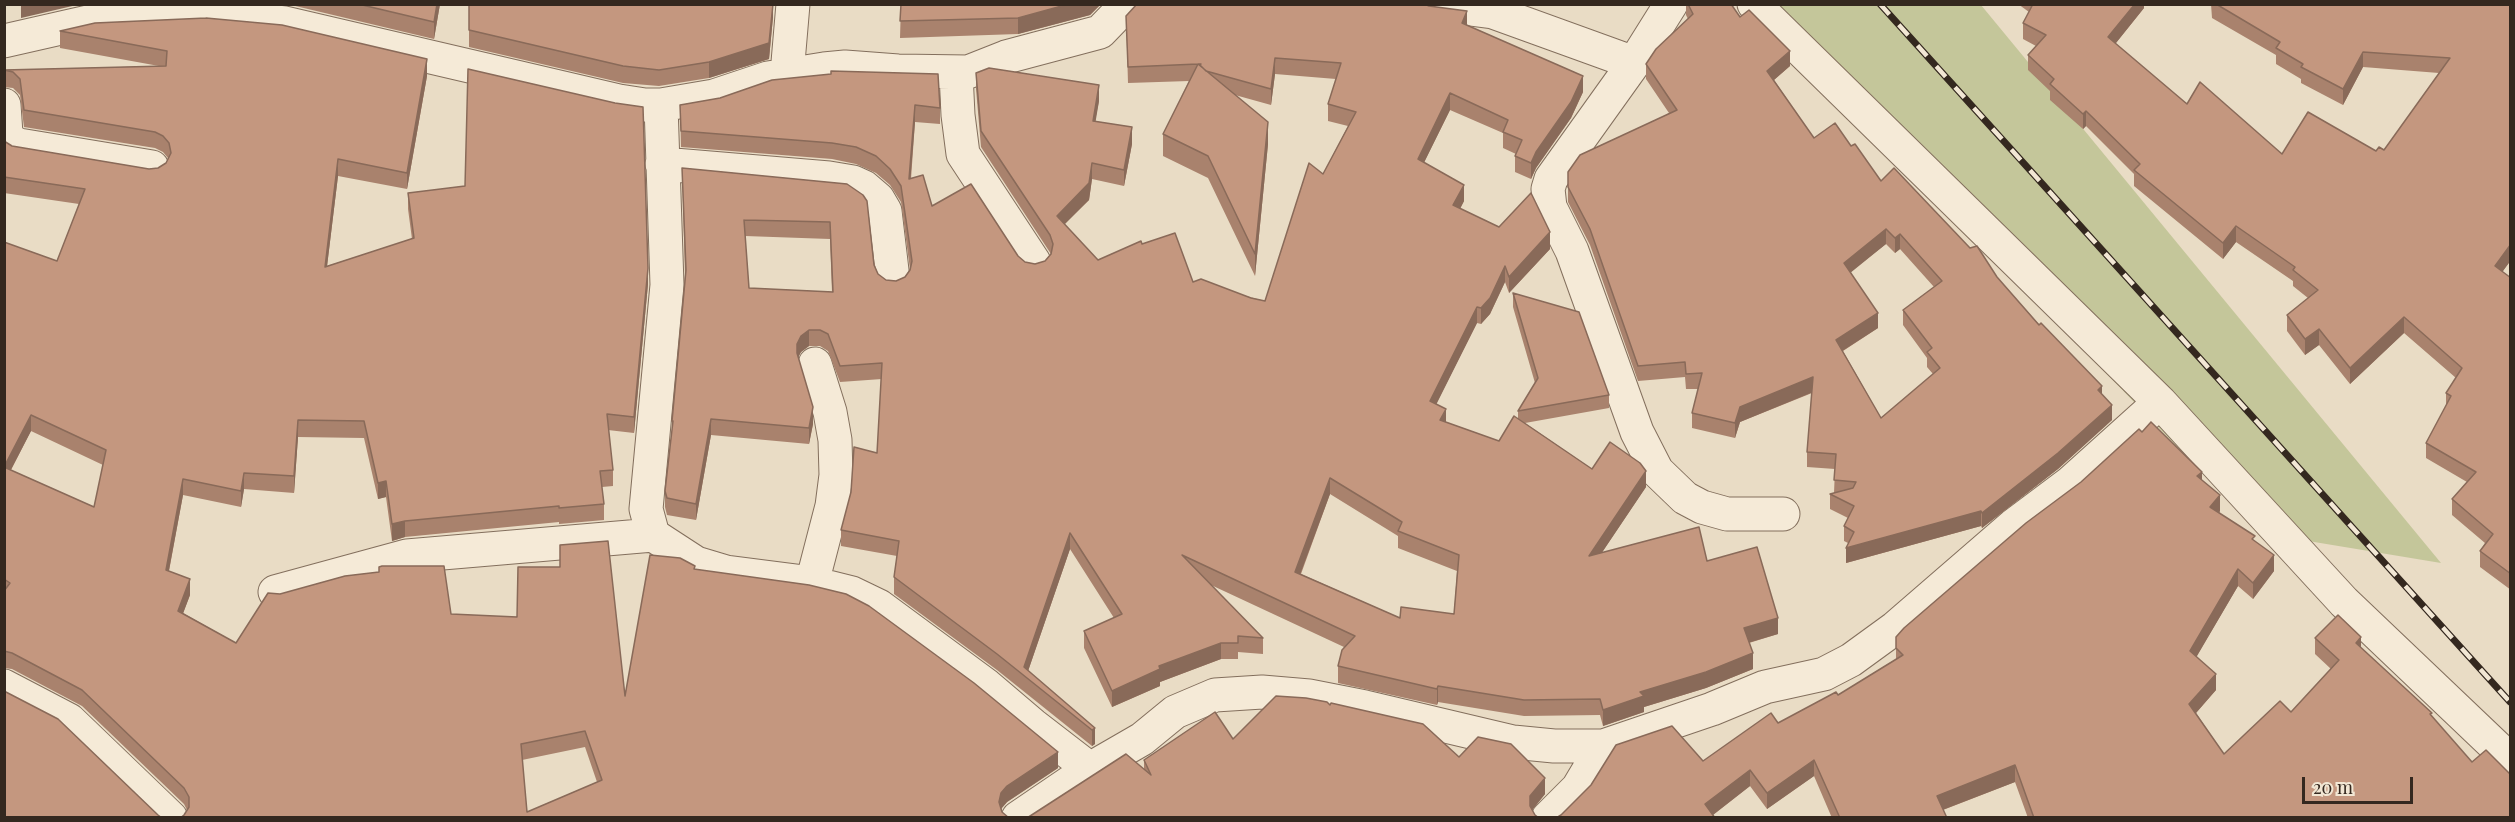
<!DOCTYPE html>
<style>
body{margin:0}
#map{position:relative;width:2515px;height:822px;overflow:hidden;background:#e9dcc5;font-family:"Playfair Display",serif}
canvas{display:block}
.frame{position:absolute;inset:0;border:6px solid #34281f;pointer-events:none}
.scale{position:absolute;left:2302px;top:777px;width:111px;height:27px;box-sizing:border-box;border:3px solid #34281f;border-top:0;padding-left:8px;font-size:18px;line-height:21px;white-space:nowrap;color:#34281f;-webkit-text-stroke:4px #f2e7d4;paint-order:stroke}
</style>
<div id="map">
<canvas width="2515" height="822"></canvas>
<div class="frame"></div>
<div class="scale">20 m</div>
</div>
<script>
const g = document.querySelector('canvas').getContext('2d');
g.lineJoin = 'round';
function fill(path, color) { g.fillStyle = color; g.fill(path, 'evenodd'); }
const shape = rows => new Path2D(rows.map(r => 'M' + r).join(''));
function trace(path, color, width, dash) { g.strokeStyle = color; g.lineWidth = width; g.lineCap = dash ? 'butt' : 'round'; g.setLineDash(dash || []); g.stroke(path); }
fill(shape([
 [1752,5,1981,5,2441,563,2260,533]
]), '#c4c69a');
const minor = shape([
 [1431,4,1493,12,1634,63],
 [1671,4,1634,63,1551,179,1548,189,1550,207,1572,251,1637,432,1657,471,1685,498,1702,507,1727,514,1783,514],
 [1754,4,2160,402,2344,602,2510,760],
 [4,41,92,21,206,16,238,18,285,23,619,101,645,105,661,105,714,96,768,78,824,69,845,67,898,71,968,72,1006,57,1100,32,1127,4],
 [956,73,958,115,963,154,1034,262],
 [787,74,793,4],
 [4,105,6,134,12,142,19,145,152,167],
 [661,105,667,285,646,509,653,535,696,563,726,572,812,583,852,593,879,606,986,685,1033,725,1090,769],
 [662,164,829,178,853,182,864,187,878,199,885,211,893,279],
 [812,583,832,506,836,475,835,440,830,412,815,364],
 [275,592,407,556,653,535],
 [4,686,69,720,171,818],
 [1018,818,1090,769,1142,739,1175,712,1215,695,1262,692,1309,696,1365,707,1513,742,1554,746,1603,746,1712,709,1765,687,1824,674,1851,660,1895,628,2014,525,2070,483,2160,402],
 [1548,818,1578,788,1603,746]
]);
trace(minor, '#836f5d', 35);
trace(minor, '#f5ead7', 33);
const rail = shape([
 [1880,4,2510,702]
]);
trace(rail, '#34281f', 7);
trace(rail, '#f2e7d4', 4.5, [14]);
fill(shape([
 [287,4,440,4,434,39],
 [469,4,773,4,773,17,769,59,709,78,659,86,623,83,469,47],
 [901,4,1101,4,1090,15,1018,34,900,38],
 [1686,4,1731,4,1740,17,1790,66,1774,80,1814,138,1851,146,1881,181,1997,277,2102,395,2112,420,2058,469,1982,528,1981,526,1846,563,1848,543,1844,541,1844,526,1848,518,1830,509,1830,494,1834,493,1835,469,1807,467,1807,452,1812,393,1740,422,1735,438,1692,428,1692,413,1698,389,1686,389,1685,377,1638,381,1590,245,1568,202,1568,172,1669,113,1646,79,1646,64,1688,19,1686,15],
 [1886,244,1895,253,1900,249,1934,287,1903,310,1903,325,1927,358,1927,367,1933,374,1881,418,1843,351,1878,328,1850,272],
 [2018,4,2144,4,2144,8,2115,44,2187,104,2282,154,2384,150,2439,73,2363,67,2343,105,2301,83,2301,79,2276,64,2276,55,2212,18,2211,4,2511,4,2511,260,2502,272,2511,278,2511,590,2480,567,2480,551,2485,543,2452,515,2452,499,2467,482,2426,458,2426,443,2446,406,2446,393,2456,378,2404,333,2350,384,2319,345,2305,355,2287,331,2287,315,2308,298,2293,286,2293,281,2236,242,2223,259,2134,186,2134,174,2086,126,2083,129,2050,100,2050,91,2028,70,2028,55,2036,46,2023,39,2023,23,2029,12],
 [1126,16,1467,25,1583,92,1571,118,1536,168,1531,179,1515,172,1515,156,1516,154,1503,148,1503,133,1450,110,1424,162,1464,201,1460,209,1499,227,1550,249,1509,293,1505,282,1490,314,1481,324,1477,323,1436,404,1446,422,1499,441,1518,418,1518,411,1535,383,1513,307,1513,293,1609,395,1609,408,1525,423,1592,469,1646,487,1602,552,1707,561,1778,634,1749,643,1753,669,1706,688,1644,707,1644,712,1603,726,1600,715,1524,716,1438,702,1437,705,1338,683,1338,666,1344,647,1211,585,1263,638,1263,654,1238,652,1238,659,1221,659,1160,682,1160,686,1112,707,1084,648,1084,631,1114,618,1070,549,1028,671,1095,728,1095,744,1092,746,997,670,894,594,894,577,897,556,841,546,841,530,877,453,882,379,840,382,828,351,820,346,809,346,801,352,798,357,813,424,809,444,711,435,696,520,667,515,665,507,665,491,672,437,672,421,685,275,682,168,847,184,878,274,886,280,896,281,905,277,910,269,901,202,890,185,876,173,856,164,832,159,681,147,680,105,720,98,772,80,940,108,940,124,915,122,911,179,932,206,1018,256,1025,262,1035,264,1045,261,1051,254,981,147,976,89,976,73,1099,101,1095,121,1132,144,1124,186,1092,179,1089,200,1064,224,1098,260,1142,244,1193,282,1265,301,1323,174,1348,126,1328,121,1328,104,1336,79,1275,74,1271,105,1235,95,1268,144,1255,276,1208,178,1163,156,1163,134,1189,81,1128,83],
 [745,236,830,239,832,292,749,288],
 [1330,494,1398,536,1398,548,1457,571,1454,614,1400,618,1301,574],
 [60,31,427,76,407,189,338,176,327,266,412,239,408,209,408,193,648,284,634,433,608,430,613,470,613,486,602,487,604,504,604,520,559,524,559,522,405,537,392,541,386,497,378,499,364,438,298,437,294,493,244,489,241,507,183,495,169,571,190,595,183,613,236,643,280,594,379,572,379,567,451,614,625,696,695,569,1058,768,1007,802,1001,809,184,815,187,810,184,804,82,706,12,669,4,668,4,242,57,261,79,204,4,193,4,141,12,146,149,169,158,168,166,163,168,158,163,152,155,148,24,127,20,95,13,88,4,87,4,70,159,66,60,48],
 [31,431,103,465,94,507,11,470],
 [585,747,597,782,527,812,522,760],
 [2202,480,2220,511,2219,513,2255,541,2274,571,2253,599,2238,586,2196,657,2216,690,2196,713,2224,754,2291,712,2331,669,2315,654,2315,638,2361,648,2432,716,2511,818,2028,818,2015,782,1943,810,1947,818,1832,818,1814,776,1767,809,1750,786,1713,815,1556,818,1703,761,1838,695,1896,659,1896,637],
 [1330,705,1459,757,1545,794,1532,810,1535,815,1027,818,1144,769,1144,760,1233,739]
]), '#a9826d');
fill(shape([
 [21,4,81,4,21,18],
 [437,4,440,4,434,39,434,22],
 [773,4,773,17,769,59,709,78,709,62],
 [1069,4,1101,4,1090,15,1018,34,1018,18],
 [2135,4,2144,4,2144,8,2108,53,2108,37],
 [1467,11,1467,27,1462,23],
 [1790,51,1790,66,1767,86,1767,71],
 [2363,52,2363,67,2343,105,2343,89],
 [1275,58,1275,74,1271,105,1271,89],
 [427,59,427,76,407,189,407,173],
 [1583,76,1583,92,1571,118,1536,168,1531,179,1531,163,1536,152],
 [1099,85,1099,101,1093,137,1093,121],
 [1450,93,1450,110,1418,175,1418,159],
 [915,105,915,122,909,196,909,179],
 [2086,111,2086,126,2083,129,2083,114],
 [1268,122,1268,144,1255,276,1255,254],
 [1132,127,1132,144,1124,186,1124,170],
 [338,159,338,176,325,283,325,267],
 [1092,163,1092,179,1089,200,1057,232,1057,216],
 [1464,185,1464,201,1453,222,1453,205],
 [2236,226,2236,242,2223,259,2223,243],
 [1886,229,1886,244,1844,278,1844,263],
 [1550,232,1550,249,1509,293,1509,277],
 [1900,234,1900,249,1895,253,1895,238],
 [2511,244,2511,260,2495,282,2495,266],
 [1505,266,1505,282,1490,314,1481,324,1481,308],
 [648,268,648,284,634,433,634,417],
 [1477,307,1477,323,1430,417,1430,401],
 [1878,313,1878,328,1836,355,1836,340],
 [2404,317,2404,333,2350,384,2350,368],
 [2319,329,2319,345,2305,355,2305,339],
 [809,330,809,346,801,352,797,360,797,344,801,336],
 [1813,377,1813,392,1740,422,1735,438,1735,423,1740,407],
 [2102,386,2102,401,2098,390],
 [2112,405,2112,420,2058,469,1982,528,1982,513],
 [813,407,813,424,809,444,809,428],
 [1446,409,1446,425,1440,420],
 [31,415,31,431,4,483,4,467],
 [711,419,711,435,696,520,696,504],
 [298,420,298,437,294,493,294,476],
 [1646,471,1646,487,1589,572,1589,556],
 [2202,472,2202,488,2197,476],
 [244,473,244,489,241,507,241,491],
 [1330,478,1330,494,1295,588,1295,572],
 [183,479,183,495,166,586,166,570],
 [386,481,386,497,378,499,378,483],
 [2220,495,2220,511,2210,524,2210,507],
 [1981,511,1981,526,1846,563,1846,548],
 [405,521,405,537,392,541,392,524],
 [1070,533,1070,549,1026,677,1024,667],
 [2274,555,2274,571,2253,599,2253,583],
 [2238,569,2238,586,2190,668,2190,651],
 [190,579,190,595,178,627,178,611],
 [1778,618,1778,634,1744,644,1744,628],
 [2361,637,2361,653,2356,643],
 [1221,643,1221,659,1160,682,1160,686,1112,707,1112,691,1159,666],
 [1753,653,1753,669,1706,688,1644,707,1644,712,1603,726,1603,710,1640,692],
 [2216,674,2216,690,2189,721,2189,704],
 [1438,686,1438,702,1437,705,1437,689],
 [1095,728,1095,744,1092,746,1092,730],
 [1058,752,1058,768,1007,802,1001,809,999,802,1001,793,1007,786],
 [1814,760,1814,776,1767,809,1767,793],
 [2015,765,2015,782,1937,812,1937,796],
 [1750,770,1750,786,1709,818,1705,804],
 [1545,778,1545,794,1530,813,1530,796]
]), '#896a59');
const building = shape([
 [358,4,437,4,434,22,358,4],
 [469,4,773,4,769,43,709,62,659,70,623,66,469,30,469,4],
 [901,4,1069,4,1018,18,900,21,901,4],
 [1137,4,1424,4,1429,6,1467,11,1462,23,1583,76,1571,102,1536,152,1531,163,1515,156,1522,140,1503,132,1508,120,1450,93,1418,159,1464,185,1453,205,1499,227,1531,193,1550,232,1509,277,1505,266,1490,298,1481,308,1477,307,1430,401,1446,409,1440,420,1499,441,1514,416,1592,469,1610,442,1640,463,1646,471,1589,556,1699,527,1707,561,1757,547,1778,618,1744,628,1753,653,1706,672,1640,692,1644,696,1603,710,1600,699,1524,700,1438,686,1437,689,1338,666,1342,650,1355,636,1182,555,1263,638,1238,636,1238,643,1221,643,1159,666,1160,669,1112,691,1084,631,1122,614,1070,533,1024,667,1095,728,1092,730,997,654,894,577,899,541,841,530,851,492,854,447,877,453,882,363,840,366,828,334,820,330,809,330,801,336,797,344,797,353,813,407,809,428,711,419,696,504,667,498,665,491,673,421,672,421,686,270,682,168,847,184,863,195,867,201,874,265,878,274,886,280,896,281,905,277,910,270,912,261,901,186,890,169,876,156,856,147,832,143,681,131,680,105,720,98,772,80,831,74,831,71,938,74,940,108,915,105,909,179,923,175,932,206,971,184,1018,256,1025,262,1035,264,1045,261,1051,254,1053,244,1050,235,981,131,976,73,989,68,1099,85,1093,121,1132,127,1124,170,1092,163,1089,183,1057,216,1098,260,1141,241,1142,244,1175,233,1193,282,1201,279,1251,298,1265,301,1309,163,1323,174,1356,112,1328,104,1341,63,1275,58,1271,89,1206,71,1200,65,1201,64,1198,64,1128,67,1126,16,1137,4],
 [744,220,830,222,833,292,749,288,744,220],
 [1330,478,1402,522,1398,531,1459,555,1454,614,1401,607,1400,618,1295,572,1330,478],
 [1688,4,1731,4,1740,17,1749,10,1790,51,1767,71,1814,138,1835,123,1851,146,1855,144,1881,181,1894,168,1970,248,1977,246,1997,277,2039,325,2041,323,2102,386,2098,390,2112,405,2058,453,1982,513,1981,511,1846,548,1854,532,1844,526,1854,506,1830,494,1853,488,1856,482,1834,480,1836,454,1807,452,1813,377,1740,407,1735,423,1692,413,1702,373,1686,374,1685,362,1638,366,1590,229,1568,187,1568,172,1580,155,1677,110,1646,64,1656,49,1693,14,1688,4],
 [1886,229,1895,238,1900,234,1942,281,1903,310,1932,348,1927,352,1940,368,1881,418,1836,340,1878,313,1844,263,1886,229],
 [2033,4,2135,4,2108,37,2187,104,2200,82,2282,154,2308,112,2376,151,2379,147,2384,150,2450,58,2363,52,2343,89,2301,67,2303,64,2276,48,2280,42,2216,4,2511,4,2511,244,2495,266,2511,278,2511,574,2480,551,2493,534,2452,499,2476,472,2426,443,2451,396,2446,393,2462,368,2404,317,2350,368,2319,329,2305,339,2287,315,2318,290,2293,270,2295,267,2236,226,2223,243,2134,170,2140,164,2086,111,2083,114,2050,84,2054,79,2028,55,2046,35,2023,23,2033,4],
 [206,18,282,25,427,59,407,173,338,159,325,267,414,238,408,193,465,186,468,69,615,103,643,107,648,268,634,417,607,414,613,470,600,471,604,504,559,508,559,506,405,521,392,524,386,481,378,483,364,421,298,420,294,476,244,473,241,491,183,479,166,570,190,579,178,611,236,643,268,593,280,594,345,576,379,572,379,567,382,566,444,566,451,614,517,617,518,567,560,567,560,545,608,541,625,696,650,555,680,558,695,566,694,569,809,585,846,594,869,606,974,683,1058,752,1007,786,1001,793,999,802,1002,812,1009,818,180,818,184,815,189,807,189,797,184,788,82,690,12,653,4,651,4,591,10,583,4,579,4,467,94,507,106,450,31,415,4,467,4,242,57,261,85,189,4,177,4,141,12,146,149,169,158,168,166,163,171,153,169,143,163,136,155,132,24,110,20,79,13,72,4,70,166,66,167,51,60,31,95,23,206,18],
 [585,731,602,780,527,812,521,744,585,731],
 [1198,64,1268,122,1255,254,1208,156,1163,134,1198,64],
 [1513,293,1579,312,1609,395,1518,411,1538,378,1513,293],
 [2151,422,2202,472,2197,476,2220,495,2210,507,2255,536,2252,539,2274,555,2253,583,2238,569,2190,651,2216,674,2189,704,2224,754,2280,701,2291,712,2339,660,2315,638,2338,615,2361,637,2356,643,2432,713,2430,714,2472,762,2486,750,2511,775,2511,818,2034,818,2015,765,1937,796,1947,818,1840,818,1814,760,1767,793,1750,770,1705,804,1715,818,1556,818,1561,815,1591,785,1616,745,1672,726,1703,761,1771,713,1778,723,1836,692,1838,695,1903,655,1896,648,1896,637,1904,628,2026,523,2081,482,2139,429,2142,432,2151,422],
 [4,691,58,719,158,815,162,818,4,818,4,691],
 [1276,696,1306,698,1327,702,1330,705,1331,703,1423,724,1459,757,1478,737,1511,744,1545,778,1530,796,1530,806,1535,815,1539,818,1027,818,1126,754,1151,775,1144,760,1215,712,1233,739,1276,696]
]);
fill(building, '#c4977f');
trace(building, '#896a59', 1.5);
</script>
